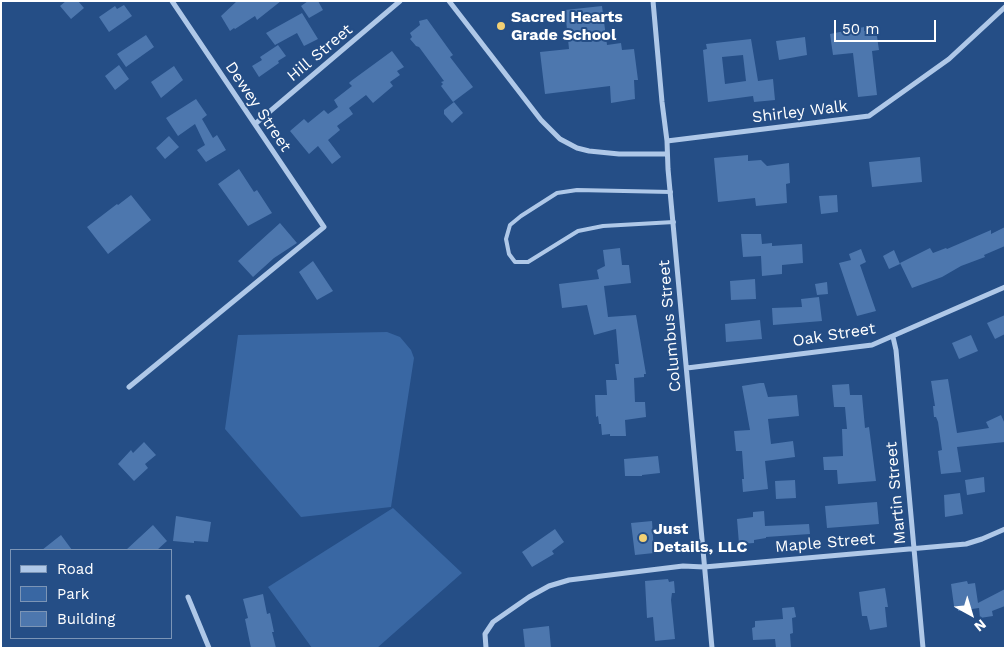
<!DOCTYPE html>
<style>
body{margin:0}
#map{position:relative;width:1006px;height:649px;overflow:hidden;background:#254e86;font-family:"Work Sans",sans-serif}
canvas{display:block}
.frame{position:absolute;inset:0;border:2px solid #fff;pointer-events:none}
.legend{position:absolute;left:10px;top:549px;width:162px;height:90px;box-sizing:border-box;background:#254e86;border:1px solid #7c95b6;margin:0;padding:6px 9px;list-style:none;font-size:15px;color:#fff}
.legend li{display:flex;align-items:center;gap:10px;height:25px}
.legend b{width:25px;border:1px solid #7c95b6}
.north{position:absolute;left:946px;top:589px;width:50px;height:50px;-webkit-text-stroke:4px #254e86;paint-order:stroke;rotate:141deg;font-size:14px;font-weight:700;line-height:20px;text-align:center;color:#fff}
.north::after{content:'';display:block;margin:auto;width:18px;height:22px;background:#fff;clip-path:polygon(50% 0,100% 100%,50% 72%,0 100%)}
.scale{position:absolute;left:834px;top:20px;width:102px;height:22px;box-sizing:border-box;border:2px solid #fff;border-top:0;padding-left:6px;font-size:15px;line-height:18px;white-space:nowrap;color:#fff;-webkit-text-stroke:4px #254e86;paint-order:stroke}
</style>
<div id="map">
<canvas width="1006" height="649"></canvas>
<div class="frame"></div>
<ul class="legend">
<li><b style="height:6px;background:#afc8e8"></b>Road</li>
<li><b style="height:14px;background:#3967a3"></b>Park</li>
<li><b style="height:14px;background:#4d77ae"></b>Building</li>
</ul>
<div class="north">N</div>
<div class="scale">50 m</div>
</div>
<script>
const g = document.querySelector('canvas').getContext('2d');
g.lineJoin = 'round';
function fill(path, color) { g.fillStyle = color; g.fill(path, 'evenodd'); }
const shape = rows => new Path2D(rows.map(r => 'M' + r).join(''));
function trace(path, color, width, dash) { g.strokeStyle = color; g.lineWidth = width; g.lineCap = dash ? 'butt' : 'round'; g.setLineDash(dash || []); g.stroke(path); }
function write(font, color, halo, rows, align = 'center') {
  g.font = font + ' "Work Sans",sans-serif'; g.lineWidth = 4; g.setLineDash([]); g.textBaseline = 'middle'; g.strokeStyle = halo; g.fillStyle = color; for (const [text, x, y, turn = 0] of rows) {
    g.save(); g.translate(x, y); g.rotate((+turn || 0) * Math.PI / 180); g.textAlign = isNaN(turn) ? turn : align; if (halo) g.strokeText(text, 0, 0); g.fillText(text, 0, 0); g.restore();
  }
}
fill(shape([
 [387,332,400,337,411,350,414,358,391,507,301,517,225,429,238,335],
 [393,508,462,573,377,648,312,648,268,587]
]), '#3967a3');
fill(shape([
 [66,1,78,1,84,8,71,19,60,6],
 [237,1,281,1,257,20,255,16,235,29,234,28,230,31,221,16],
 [308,1,318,1,323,10,309,18,301,6],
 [124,5,132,16,109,32,99,17,115,6,117,9],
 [602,6,607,45,621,43,622,50,634,49,638,80,634,80,635,99,611,103,610,86,545,94,540,52,569,49,565,10],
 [302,13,318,39,304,46,297,33,275,45,266,33],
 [427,19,453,55,450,57,473,87,453,102,441,86,443,84,441,82,444,81,419,47,416,46,410,39,412,37,410,33,420,25,419,21],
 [864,27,864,31,876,30,879,50,872,51,877,95,858,97,853,53,833,55,830,34],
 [146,35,154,47,126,67,117,54],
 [805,37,807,55,779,60,776,41],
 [751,39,758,81,773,79,775,100,754,102,753,96,708,102,703,50,707,49,706,44],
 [743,55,746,81,725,84,722,57],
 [278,45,286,56,278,61,279,63,259,77,252,66,262,60,260,57],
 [392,51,404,67,397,71,400,75,390,82,393,86,373,103,366,95,349,108,353,114,337,126,340,130,328,140,341,157,332,164,318,146,309,154,290,131,304,119,308,123,324,110,328,114,338,107,334,100,352,86,349,83,351,81],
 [119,65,129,79,115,90,105,76],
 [174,66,183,80,161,98,151,82],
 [196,99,207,115,202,119,213,138,217,135,226,150,206,162,197,150,205,145,195,124,178,136,166,118],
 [454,102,463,113,452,123,444,114,444,110],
 [169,136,179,147,165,159,156,148],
 [748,155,748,161,761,160,767,166,789,163,790,183,786,184,787,203,756,206,755,198,718,202,714,158],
 [920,157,922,182,872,187,869,162],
 [239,169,254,192,257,190,272,213,248,226,218,184],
 [131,195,151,220,108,254,87,227,117,204,118,205],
 [837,195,838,212,821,214,819,196],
 [280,223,297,243,274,258,253,277,238,261],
 [1005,227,1005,246,984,255,985,257,961,266,942,277,912,288,900,263,930,248,933,253,946,248,947,249,991,230,991,234],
 [741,234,761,234,762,244,772,243,772,246,802,244,803,263,782,265,782,274,762,276,761,256,743,257],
 [620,248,622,265,629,265,631,283,604,286,608,317,636,315,646,374,644,374,644,377,634,378,635,402,645,402,646,417,625,420,626,436,610,436,610,434,602,435,601,424,599,424,598,416,596,417,595,395,607,395,606,380,617,380,615,364,619,364,616,329,594,335,587,305,562,308,559,284,599,279,597,270,605,266,603,250],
 [861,249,866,262,860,265,876,311,857,316,839,263,851,260,849,254],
 [894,250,900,264,889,269,883,256],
 [313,261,333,291,317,300,299,272],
 [755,279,756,299,731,300,730,281],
 [827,282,828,294,817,295,815,284],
 [819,297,822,321,773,325,772,308,802,307,801,299],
 [1005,315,1005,334,995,339,987,323],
 [760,320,762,339,726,342,725,324],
 [971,335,978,351,959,359,952,343],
 [948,379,957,433,989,428,986,422,1001,415,1005,424,1005,442,957,447,961,472,941,474,938,451,942,450,938,422,936,417,934,417,933,406,935,406,931,381],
 [760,383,764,383,768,397,797,395,799,416,768,419,771,444,793,441,795,457,765,461,768,489,743,492,742,479,744,479,742,451,736,451,734,431,750,430,742,386],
 [849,384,850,395,862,395,865,428,869,427,876,481,838,484,837,470,824,470,823,457,843,456,842,429,847,429,845,407,834,407,832,385],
 [144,442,156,455,145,464,148,468,134,481,118,464,131,450,133,453],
 [658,456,660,473,642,475,642,476,625,476,624,459],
 [984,477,985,492,967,495,965,480],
 [795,480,796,498,776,499,775,481],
 [960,493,963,514,945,517,944,495],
 [877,502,879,524,827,528,825,506],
 [764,511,765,526,809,524,810,534,766,537,766,538,754,540,754,543,739,544,737,519,753,517,753,512],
 [176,516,211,522,208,542,194,541,194,543,173,541],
 [652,521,654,553,635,555,631,523],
 [153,525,167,541,157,550,126,550],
 [555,529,564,542,552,551,554,554,532,567,522,552],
 [61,535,72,550,42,550],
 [668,579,669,582,674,581,675,593,672,593,671,600,675,639,655,641,653,617,647,618,645,581],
 [967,581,968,584,975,583,978,603,1005,589,1005,606,992,611,993,616,980,618,979,608,958,611,958,606,954,606,951,584],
 [885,588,888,607,885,607,887,627,870,630,867,616,862,616,859,592],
 [263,594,267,614,270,613,274,632,272,632,276,648,251,648,245,619,248,618,243,599],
 [794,607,796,617,792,618,793,633,790,634,791,648,776,648,775,639,753,640,752,628,755,627,755,621,783,619,782,608],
 [549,626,551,648,525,648,523,629]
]), '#4d77ae');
trace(shape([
 [671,192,577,190,557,193,521,216,510,225,506,239,509,254,515,262,528,262,578,231,603,226,674,222]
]), '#afc8e8', 4);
trace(shape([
 [449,1,541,120,560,139,577,148,589,151,619,154,667,154],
 [653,1,662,102,667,141,668,169,712,648],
 [255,124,400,1],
 [667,141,869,116,949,59,1005,7],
 [893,337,896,350,923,648],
 [687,368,872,345,1005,287],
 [129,387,324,227,172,1],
 [188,597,209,648],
 [486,648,485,634,493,622,529,597,549,586,569,580,683,566,704,567,966,544,982,539,1005,529]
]), '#afc8e8', 5);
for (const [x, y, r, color] of [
 [501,26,5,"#f2d074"],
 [643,538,5,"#f2d074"]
]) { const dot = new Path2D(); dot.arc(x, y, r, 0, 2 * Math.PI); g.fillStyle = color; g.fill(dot); trace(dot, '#254e86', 2); }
write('bold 16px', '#fff', '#254e86', [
 ["Sacred Hearts",511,17],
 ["Grade School",511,35],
 ["Just",653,529],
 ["Details, LLC",653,547]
], 'left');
write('16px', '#fff', '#254e86', [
 ["Hill Street",320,53,-40],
 ["Dewey Street",258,107,56],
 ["Shirley Walk",800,112,-7],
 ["Columbus Street",670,326,-95],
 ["Oak Street",834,335,-9],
 ["Martin Street",896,493,-95],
 ["Maple Street",825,543,-5]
]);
</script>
